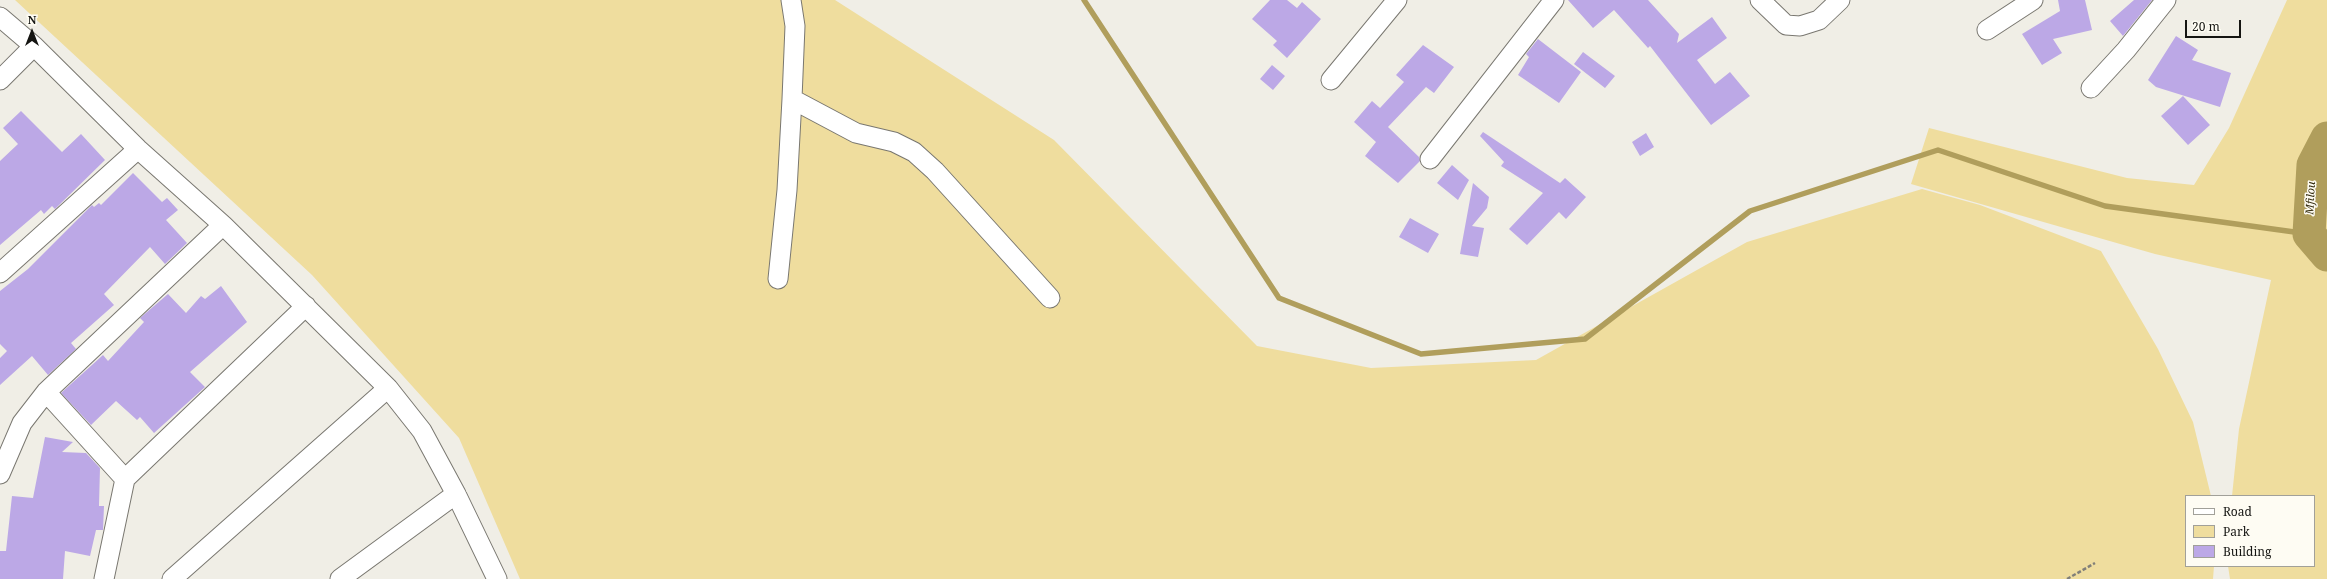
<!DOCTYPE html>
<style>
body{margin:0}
#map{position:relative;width:2327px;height:579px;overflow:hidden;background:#f0eee6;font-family:"Noto Serif",serif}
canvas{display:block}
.legend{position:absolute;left:2185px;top:495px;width:130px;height:72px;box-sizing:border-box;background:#fefcf3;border:1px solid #a1a099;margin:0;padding:5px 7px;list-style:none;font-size:12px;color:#151512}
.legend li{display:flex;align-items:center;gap:8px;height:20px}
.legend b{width:20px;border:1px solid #a1a099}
.north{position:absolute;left:12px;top:12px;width:40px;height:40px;-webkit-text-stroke:3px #fefcf3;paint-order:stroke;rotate:0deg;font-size:11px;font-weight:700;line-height:16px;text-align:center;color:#151512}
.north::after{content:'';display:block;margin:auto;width:14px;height:18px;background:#151512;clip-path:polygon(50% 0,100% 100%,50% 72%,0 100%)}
.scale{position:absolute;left:2185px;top:20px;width:56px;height:18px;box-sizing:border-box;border:2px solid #151512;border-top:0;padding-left:5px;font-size:12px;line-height:14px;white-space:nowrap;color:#151512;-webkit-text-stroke:3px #fefcf3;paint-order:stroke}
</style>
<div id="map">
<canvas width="2327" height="579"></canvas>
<ul class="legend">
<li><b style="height:5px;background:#fff"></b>Road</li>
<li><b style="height:11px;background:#efdd9e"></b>Park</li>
<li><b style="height:11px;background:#bca8e6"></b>Building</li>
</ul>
<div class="north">N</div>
<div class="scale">20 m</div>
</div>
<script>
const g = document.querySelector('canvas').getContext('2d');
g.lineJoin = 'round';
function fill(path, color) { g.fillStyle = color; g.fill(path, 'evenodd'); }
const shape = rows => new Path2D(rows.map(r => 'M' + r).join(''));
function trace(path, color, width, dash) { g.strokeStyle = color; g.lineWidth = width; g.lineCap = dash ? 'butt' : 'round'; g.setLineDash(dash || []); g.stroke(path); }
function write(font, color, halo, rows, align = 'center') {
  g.font = font + ' "Noto Serif",serif'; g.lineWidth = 3; g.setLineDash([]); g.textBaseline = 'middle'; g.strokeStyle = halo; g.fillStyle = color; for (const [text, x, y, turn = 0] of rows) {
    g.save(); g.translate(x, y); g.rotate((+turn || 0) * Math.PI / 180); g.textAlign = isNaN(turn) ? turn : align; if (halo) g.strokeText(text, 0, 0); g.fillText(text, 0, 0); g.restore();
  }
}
fill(shape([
 [15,0,835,0,1054,140,1257,346,1371,368,1536,360,1747,242,1922,189,1980,205,2101,251,2158,349,2193,422,2211,496,2186,496,2186,566,2214,566,2213,579,520,579,459,438,312,275],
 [2287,0,2327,0,2327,579,2230,579,2228,566,2314,566,2314,496,2232,496,2239,429,2271,280,2155,254,1911,184,1929,128,2127,178,2194,185,2229,128]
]), '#efdd9e');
trace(shape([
 [1084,0,1279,298,1421,354,1585,339,1750,211,1938,150,2105,206,2309,234]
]), '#b09e5c', 5.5);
trace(shape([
 [2327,138,2313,165,2309,234,2327,255]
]), '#b09e5c', 33);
fill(shape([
 [1270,0,1287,0,1297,8,1302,2,1321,19,1287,58,1273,45,1277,41,1252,19],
 [1568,0,1648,0,1679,34,1677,43,1712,17,1727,38,1697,60,1715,84,1730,72,1750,96,1711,125,1650,46,1648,48,1614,10,1593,28],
 [2058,0,2085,0,2092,30,2053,39,2062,53,2042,65,2022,34,2060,11],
 [2134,0,2152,0,2123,36,2110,21],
 [2176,36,2198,50,2192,60,2231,73,2220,107,2156,87,2148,80],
 [1538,39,1581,72,1559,103,1518,75,1529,57,1526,54],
 [1423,45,1454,67,1434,93,1426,87,1388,127,1419,157,1420,161,1398,183,1365,156,1376,142,1354,122,1372,101,1380,108,1404,82,1396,75],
 [1583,52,1615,76,1605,88,1574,64],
 [1272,65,1285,76,1273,90,1260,79],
 [2183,96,2210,125,2188,145,2161,116],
 [21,111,62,152,81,134,105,160,55,209,52,206,44,214,41,210,0,245,0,161,18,144,3,128],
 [1483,132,1560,183,1565,178,1586,197,1566,219,1559,212,1527,245,1509,229,1543,193,1501,166,1504,162,1480,136],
 [1646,133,1654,147,1640,156,1632,142],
 [1452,165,1469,180,1458,200,1437,183],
 [133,173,162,202,167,198,178,210,166,220,187,243,165,264,150,247,104,294,114,305,71,343,76,349,48,375,32,356,0,385,0,358,7,351,0,344,0,291,28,269,92,205,94,207,99,203,101,205],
 [1473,183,1489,197,1487,208,1472,226,1484,228,1478,257,1460,254],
 [1410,218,1439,234,1428,253,1399,237],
 [221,286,247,322,190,372,205,387,154,433,140,417,137,420,116,401,91,425,61,393,103,355,108,361,144,322,140,318,168,294,186,313,201,296,205,299],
 [45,437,73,442,62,452,86,453,100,468,99,506,104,506,103,530,96,530,90,556,65,551,63,579,0,579,0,551,6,551,12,496,33,498]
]), '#bca8e6');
const street = shape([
 [1760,0,1786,25,1800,26,1819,20,1840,0],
 [0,17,34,46,138,149,223,225,388,388,422,431,456,494,497,579],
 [1987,30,2033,0],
 [0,80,34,46],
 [1331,80,1397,0],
 [2091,88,2126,50,2166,0],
 [792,99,856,133,894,142,914,152,935,171,1050,298],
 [1430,159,1554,0],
 [0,273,138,149],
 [778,279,787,190,792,99,795,26,791,0],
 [46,392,125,479],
 [0,474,22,423,46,392,223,225],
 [104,579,125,479,306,306],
 [172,579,388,388],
 [340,579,456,494]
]);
trace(street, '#797770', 21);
trace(shape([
 [2067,579,2095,563]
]), '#807f79', 2.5, [4, 2]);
trace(street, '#fff', 19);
write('italic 11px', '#372f11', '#fefcf3', [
 ["Mfilou",2311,198,-87]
]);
</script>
